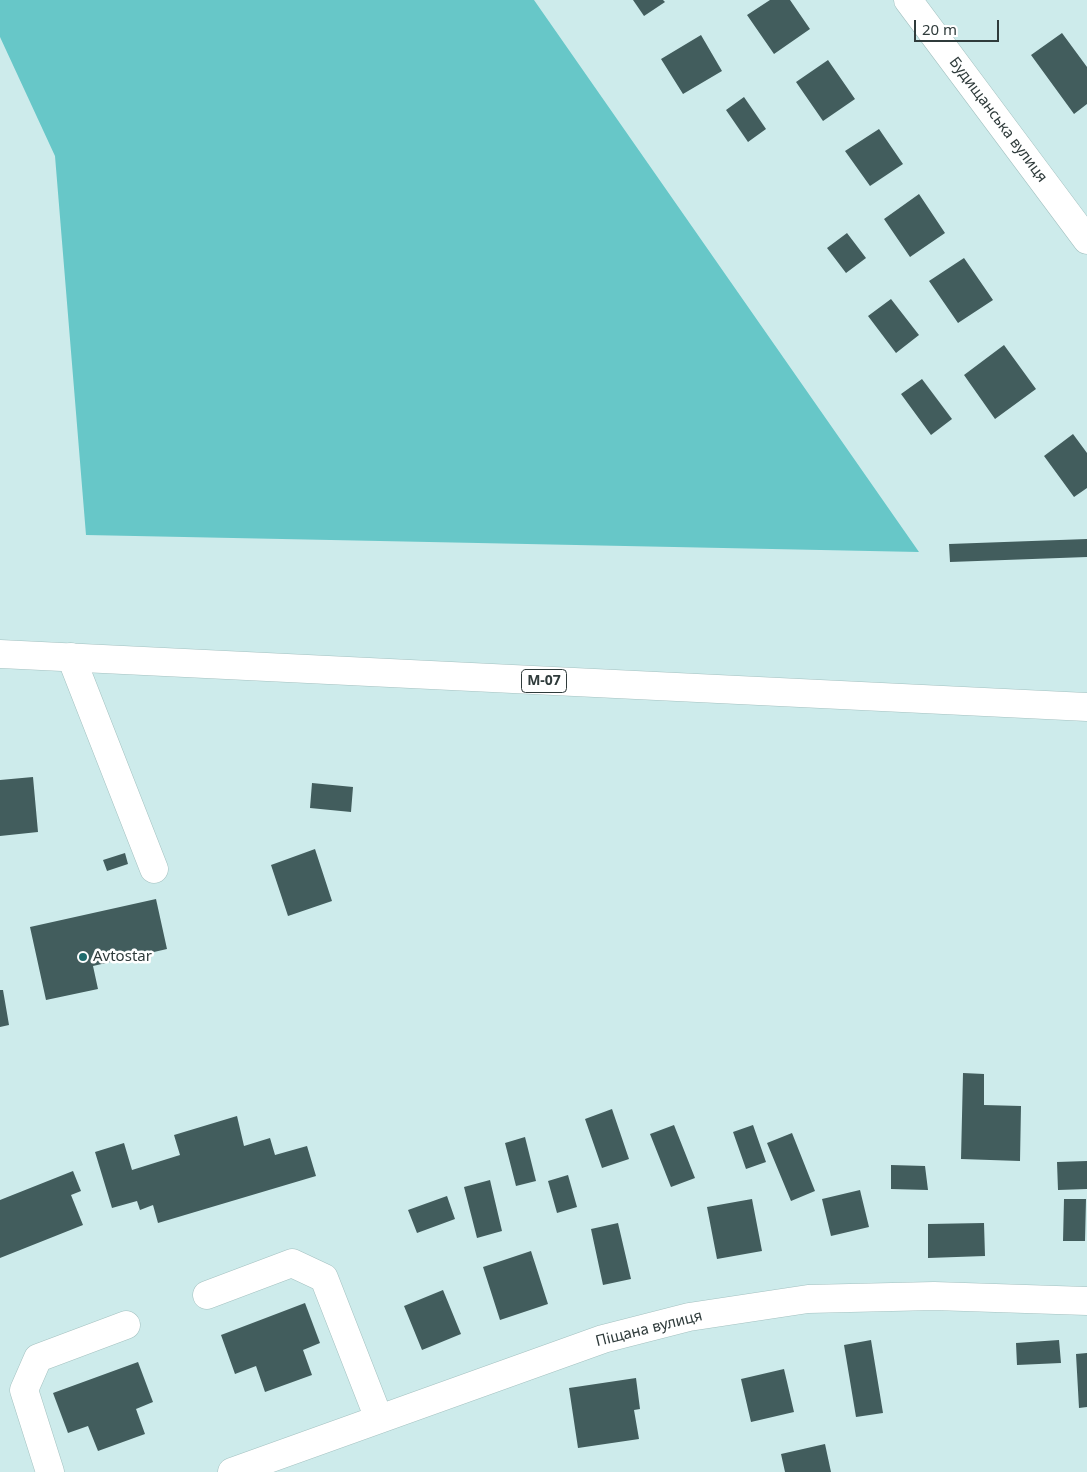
<!DOCTYPE html>
<meta charset="utf-8">
<style>
body{margin:0}
#map{position:relative;width:1087px;height:1472px;overflow:hidden;background:#cdebeb;font-family:"Noto Sans",sans-serif}
canvas{display:block}
.scale{position:absolute;left:914px;top:20px;width:85px;height:22px;box-sizing:border-box;border:2px solid #2f3b3b;border-top:0;padding-left:6px;font-size:15px;line-height:18px;white-space:nowrap;color:#2f3b3b;-webkit-text-stroke:4px #fff;paint-order:stroke}
</style>
<div id="map">
<canvas width="1087" height="1472"></canvas>
<div class="scale">20 m</div>
</div>
<script>
const g = document.querySelector('canvas').getContext('2d');
g.lineJoin = 'round';
function fill(path, color) { g.fillStyle = color; g.fill(path, 'evenodd'); }
const shape = rows => new Path2D(rows.map(r => 'M' + r).join(''));
function trace(path, color, width, dash) { g.strokeStyle = color; g.lineWidth = width; g.lineCap = dash ? 'butt' : 'round'; g.setLineDash(dash || []); g.stroke(path); }
function write(font, color, halo, rows, align = 'center') {
  g.font = font + ' "Noto Sans",sans-serif'; g.lineWidth = 5; g.setLineDash([]); g.textBaseline = 'middle'; g.strokeStyle = halo; g.fillStyle = color; for (const [text, x, y, turn = 0] of rows) {
    g.save(); g.translate(x, y); g.rotate((+turn || 0) * Math.PI / 180); g.textAlign = isNaN(turn) ? turn : align; if (halo) g.strokeText(text, 0, 0); g.fillText(text, 0, 0); g.restore();
  }
}
fill(shape([
 [0,0,534,0,919,552,86,535,55,156,0,37]
]), '#67c7c8');
fill(shape([
 [633,0,663,0,665,2,644,16],
 [770,0,790,0,810,29,774,54,747,15],
 [1062,33,1087,67,1087,104,1074,114,1031,55],
 [701,35,722,71,683,94,661,59],
 [828,60,855,99,823,121,796,82],
 [744,97,766,129,748,142,726,110],
 [879,129,903,164,870,186,845,151],
 [919,194,945,233,910,257,884,219],
 [847,233,866,258,846,273,827,248],
 [964,258,993,300,958,323,929,281],
 [891,299,919,335,896,353,868,316],
 [1004,345,1036,389,995,419,964,375],
 [922,379,952,419,931,435,901,394],
 [1073,434,1087,453,1087,488,1074,497,1044,456],
 [1087,539,1087,557,950,562,949,544],
 [33,777,38,832,0,836,0,780],
 [312,783,353,787,351,812,310,808],
 [315,849,332,901,288,916,271,865],
 [125,853,128,864,107,871,103,860],
 [156,899,167,949,93,966,98,989,46,1000,30,927],
 [0,990,3,990,9,1025,0,1027],
 [963,1073,984,1074,984,1105,1021,1106,1020,1161,961,1159],
 [612,1109,629,1159,602,1168,585,1119],
 [237,1116,244,1146,270,1138,275,1155,307,1146,316,1176,158,1223,153,1205,140,1210,137,1201,112,1208,95,1152,124,1143,132,1170,180,1155,174,1135],
 [674,1125,695,1178,671,1187,650,1134],
 [753,1125,766,1162,746,1169,733,1132],
 [792,1133,815,1191,791,1201,767,1143],
 [525,1137,536,1181,516,1186,505,1143],
 [1087,1161,1087,1189,1058,1190,1057,1162],
 [891,1165,925,1166,928,1190,891,1189],
 [73,1171,81,1191,71,1195,83,1225,0,1258,0,1200],
 [568,1175,577,1207,557,1213,548,1181],
 [490,1180,502,1231,477,1238,464,1187],
 [860,1190,869,1227,831,1236,822,1199],
 [447,1196,455,1219,417,1233,408,1210],
 [752,1199,762,1251,717,1259,707,1207],
 [1064,1199,1086,1199,1085,1241,1063,1241],
 [618,1223,631,1279,603,1285,591,1229],
 [984,1223,985,1256,928,1258,928,1224],
 [531,1251,548,1304,500,1320,483,1267],
 [443,1290,461,1334,422,1350,404,1306],
 [305,1303,320,1343,303,1350,312,1375,265,1392,256,1366,235,1374,221,1335],
 [871,1340,883,1413,856,1417,844,1345],
 [1059,1340,1061,1363,1017,1365,1016,1343],
 [1087,1353,1087,1407,1079,1408,1076,1354],
 [138,1362,153,1402,136,1409,145,1434,98,1451,88,1426,68,1433,53,1393],
 [784,1369,794,1412,751,1422,741,1379],
 [636,1378,640,1409,634,1410,639,1439,578,1448,569,1388],
 [825,1444,831,1472,785,1472,781,1454]
]), '#425d5d');
const minor = shape([
 [908,0,1087,240],
 [71,657,154,869],
 [207,1295,292,1263,324,1278,379,1419],
 [50,1472,24,1390,38,1358,126,1325],
 [232,1472,603,1339,689,1317,808,1299,934,1296,1087,1301]
]);
const highway = shape([
 [0,654,1087,707]
]);
trace(minor, '#a3c1c0', 29);
trace(highway, '#a3c1c0', 29);
trace(minor, '#fff', 28);
trace(highway, '#fff', 28);
for (const [x, y, r, color] of [
 [83,957,5,"#206c6d"]
]) { const dot = new Path2D(); dot.arc(x, y, r, 0, 2 * Math.PI); g.fillStyle = color; g.fill(dot); trace(dot, '#fff', 2); }
for (const [x, y, w] of [
 [544,681,45]
]) { const box = new Path2D(); box.roundRect(x - w / 2, y - 11.5, w, 23, 4); g.fillStyle = '#fff'; g.fill(box); trace(box, '#2f3b3b', 1); }
write('bold 14px', '#2f3b3b', null, [
 ["М-07",544,681]
]);
write('15px', '#2f3b3b', '#fff', [
 ["Будищанська вулиця",998,120,53],
 ["Піщана вулиця",649,1329,-14]
]);
write('15px', '#2f3b3b', '#fff', [
 ["Avtostar",93,957]
], 'left');
</script>
